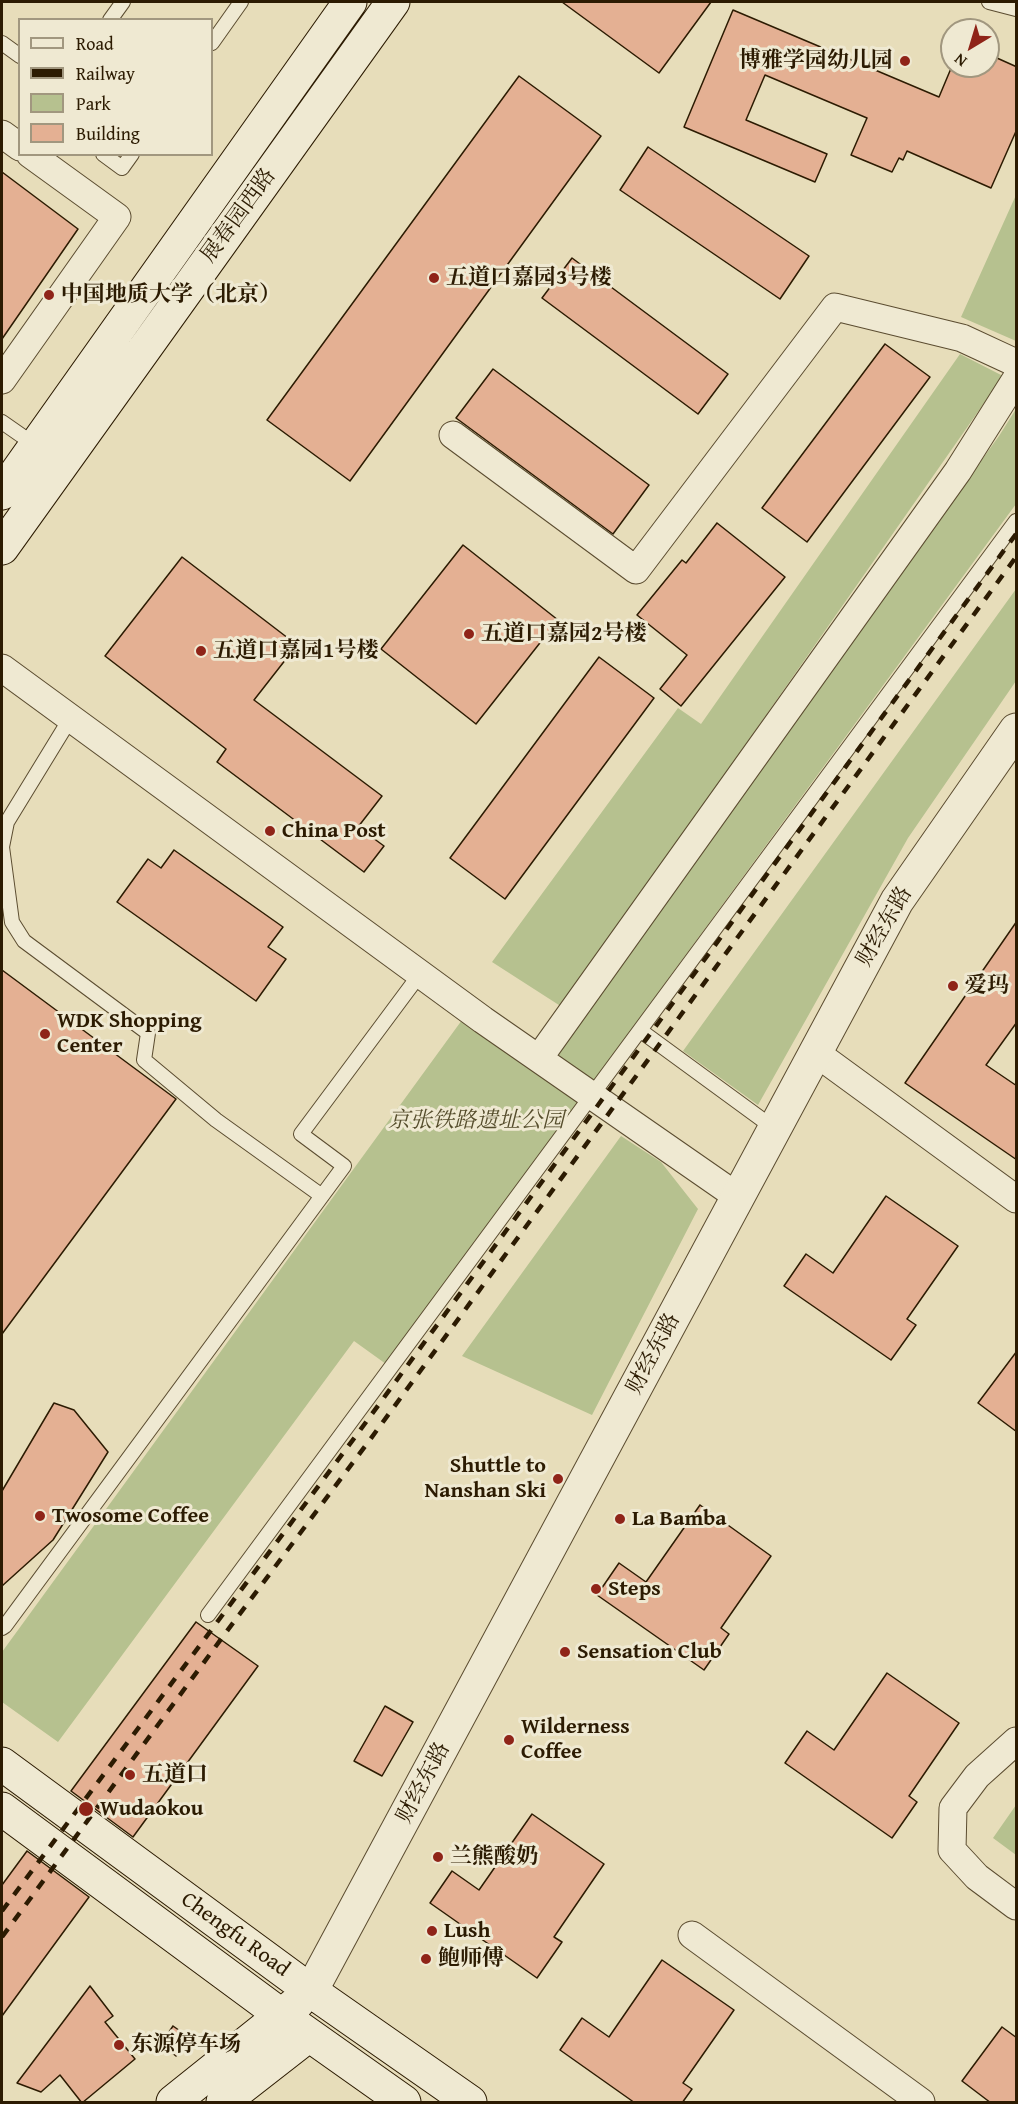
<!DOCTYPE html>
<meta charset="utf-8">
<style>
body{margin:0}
#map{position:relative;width:1018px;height:2104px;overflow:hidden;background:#e7ddba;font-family:"Gentium Book Plus",serif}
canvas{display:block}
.frame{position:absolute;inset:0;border:3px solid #2c1b02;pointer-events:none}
.legend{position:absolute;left:18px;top:18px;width:195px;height:138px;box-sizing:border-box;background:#efe9d2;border:2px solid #a1977f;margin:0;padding:8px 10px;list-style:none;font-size:18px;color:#2c1b02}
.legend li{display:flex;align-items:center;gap:12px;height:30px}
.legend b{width:30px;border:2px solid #a1977f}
.north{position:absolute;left:940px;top:18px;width:60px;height:60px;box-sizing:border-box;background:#efe9d2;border:2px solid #a1977f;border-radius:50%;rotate:218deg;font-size:16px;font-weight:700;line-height:24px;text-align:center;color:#2c1b02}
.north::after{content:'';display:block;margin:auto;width:21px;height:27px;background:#8f2418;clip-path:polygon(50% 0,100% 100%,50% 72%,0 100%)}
</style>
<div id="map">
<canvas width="1018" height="2104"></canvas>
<div class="frame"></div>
<ul class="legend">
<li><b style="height:8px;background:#efe9d2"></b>Road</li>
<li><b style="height:8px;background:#2c1b02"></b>Railway</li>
<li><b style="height:16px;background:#b6c18f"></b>Park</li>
<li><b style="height:16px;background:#e4b093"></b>Building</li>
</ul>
<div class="north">N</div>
</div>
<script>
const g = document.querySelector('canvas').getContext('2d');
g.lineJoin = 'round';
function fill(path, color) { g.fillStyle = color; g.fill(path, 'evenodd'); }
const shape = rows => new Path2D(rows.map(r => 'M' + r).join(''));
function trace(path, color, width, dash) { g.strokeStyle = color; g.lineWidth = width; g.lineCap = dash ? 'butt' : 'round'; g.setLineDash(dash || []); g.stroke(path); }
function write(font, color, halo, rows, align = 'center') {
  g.font = font + ' "Gentium Book Plus","Noto Serif SC",serif'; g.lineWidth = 6; g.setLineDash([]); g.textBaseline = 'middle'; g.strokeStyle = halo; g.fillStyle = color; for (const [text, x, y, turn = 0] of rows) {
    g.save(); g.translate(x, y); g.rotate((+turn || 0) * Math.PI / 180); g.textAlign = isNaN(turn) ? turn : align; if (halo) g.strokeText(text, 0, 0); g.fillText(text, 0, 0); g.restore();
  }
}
fill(shape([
 [1016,195,1016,341,961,317],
 [960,354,1003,376,562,1007,492,962,678,708,701,724],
 [1016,409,1016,504,386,1364,354,1341,58,1742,2,1702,2,1652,462,1020,538,1073,999,436],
 [1016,589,1016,681,908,838,758,1105,683,1051],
 [621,1136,661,1162,698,1209,592,1415,462,1356],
 [1016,1805,1016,1855,993,1838]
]), '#b6c18f');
const building = shape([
 [562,2,711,2,659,73,562,2],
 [733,10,939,97,952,66,988,66,988,54,1017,67,1017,129,991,188,907,151,903,160,899,158,892,172,851,155,867,118,765,75,746,120,827,154,815,182,684,127,733,10],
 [519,76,601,136,350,481,267,420,519,76],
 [648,147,809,256,780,299,620,190,648,147],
 [2,172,78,229,2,339,2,172],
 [572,258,728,374,698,414,542,298,572,258],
 [885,344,930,377,807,542,762,508,885,344],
 [493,369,649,485,613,534,456,418,493,369],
 [717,523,785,577,681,706,660,689,687,655,637,615,682,560,686,563,717,523],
 [463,545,558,620,476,724,381,649,463,545],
 [182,557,297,645,254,700,382,796,358,827,384,846,364,872,217,762,226,749,105,656,182,557],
 [599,657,654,698,505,899,450,858,599,657],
 [174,850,283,927,268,947,286,959,256,1001,117,902,148,859,161,868,174,850],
 [1017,921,1017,1022,986,1065,1017,1086,1017,1160,905,1083,1017,921],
 [2,970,176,1099,2,1334,2,970],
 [886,1196,958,1246,907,1319,916,1325,891,1360,784,1286,806,1254,833,1273,886,1196],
 [1017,1351,1017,1432,978,1403,1017,1351],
 [54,1403,74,1410,108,1452,53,1540,2,1586,2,1491,54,1403],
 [700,1505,771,1556,721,1628,729,1634,704,1670,597,1595,619,1563,646,1582,700,1505],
 [196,1622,258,1666,133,1837,71,1791,196,1622],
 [887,1673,959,1723,909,1796,917,1802,892,1838,785,1763,807,1731,834,1750,887,1673],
 [385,1706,413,1722,382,1776,354,1761,385,1706],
 [532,1814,604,1864,554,1937,562,1942,537,1978,430,1903,452,1871,479,1890,532,1814],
 [27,1851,89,1897,2,2016,2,1885,27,1851],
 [662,1960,734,2010,683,2083,692,2089,682,2103,635,2103,560,2050,582,2018,609,2037,662,1960],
 [90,1986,113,2016,105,2022,135,2059,82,2103,60,2075,41,2092,17,2083,90,1986],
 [173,2026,190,2038,176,2056,161,2044,173,2026],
 [1002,2027,1017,2038,1017,2103,991,2103,962,2081,1002,2027]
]);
fill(building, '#e4b093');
trace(building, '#2c1b02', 1.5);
const service = shape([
 [989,2,1016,9],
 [110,20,123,2],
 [2,43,20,56],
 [212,43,241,2],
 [103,154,122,168,132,154],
 [2,422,35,445],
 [70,719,7,822,2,847,12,922,24,941,148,1033,144,1060,216,1120,322,1196],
 [641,1031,775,1129],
 [208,1615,1016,521],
 [2,1628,5,1626,344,1166,301,1134,420,974]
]);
const minor = shape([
 [2,134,20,147],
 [2,380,117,217,30,154],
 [453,435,636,570,835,307,962,338,1016,363],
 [2,668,483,1020,738,1197],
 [816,1053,1016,1199],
 [539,1058,958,471,1016,379],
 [1016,1741,977,1776,953,1808,952,1850,977,1877,1016,1906],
 [692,1935,921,2102]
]);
const tertiary = shape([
 [311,1991,897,901,1016,730]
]);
const secondary = shape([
 [2,493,350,2],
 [2,548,393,2],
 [2,1764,311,1991,470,2102],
 [2,1809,281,2015,404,2102],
 [173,2102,298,2002],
 [223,2102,309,2035]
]);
trace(service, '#5b4c30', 16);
trace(minor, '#5b4c30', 29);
trace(tertiary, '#5b4c30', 35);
trace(secondary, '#2c1b02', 35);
trace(service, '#efe9d2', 14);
trace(minor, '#efe9d2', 27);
trace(tertiary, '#efe9d2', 33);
trace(secondary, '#efe9d2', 33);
trace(shape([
 [2,1911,358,1433,1016,534],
 [2,1937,227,1631,369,1441,1016,557]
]), '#2c1b02', 4.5, [10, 10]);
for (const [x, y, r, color] of [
 [905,61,6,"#8f2418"],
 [434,278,6,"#8f2418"],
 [49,295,6,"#8f2418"],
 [469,634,6,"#8f2418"],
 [201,651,6,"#8f2418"],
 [270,831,6,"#8f2418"],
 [953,986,6,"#8f2418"],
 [45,1034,6,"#8f2418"],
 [558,1479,6,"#8f2418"],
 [40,1516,6,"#8f2418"],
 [620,1519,6,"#8f2418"],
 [596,1589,6,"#8f2418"],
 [565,1652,6,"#8f2418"],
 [509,1740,6,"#8f2418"],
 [130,1775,6,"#8f2418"],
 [86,1809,8,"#8f2418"],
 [438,1857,6,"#8f2418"],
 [432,1931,6,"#8f2418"],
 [426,1959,6,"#8f2418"],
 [119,2045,6,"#8f2418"]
]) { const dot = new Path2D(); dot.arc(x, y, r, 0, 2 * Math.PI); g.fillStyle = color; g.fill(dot); trace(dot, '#efe9d2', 2); }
write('bold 22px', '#2c1b02', '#efe9d2', [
 ["博雅学园幼儿园",893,61,"right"],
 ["五道口嘉园3号楼",446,278],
 ["中国地质大学（北京）",61,295],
 ["五道口嘉园2号楼",481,634],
 ["五道口嘉园1号楼",213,651],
 ["China Post",282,831],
 ["爱玛",965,986],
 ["WDK Shopping",57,1021],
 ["Center",57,1046],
 ["Shuttle to",546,1466,"right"],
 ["Nanshan Ski",546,1491,"right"],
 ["Twosome Coffee",52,1516],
 ["La Bamba",632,1519],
 ["Steps",608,1589],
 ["Sensation Club",577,1652],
 ["Wilderness",521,1727],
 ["Coffee",521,1752],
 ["五道口",142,1775],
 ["Wudaokou",100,1809],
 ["兰熊酸奶",450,1857],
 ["Lush",444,1931],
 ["鲍师傅",438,1959],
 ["东源停车场",131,2045]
], 'left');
write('22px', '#2c1b02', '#efe9d2', [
 ["展春园西路",239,216,-54],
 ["财经东路",885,927,-60],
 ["财经东路",654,1354,-62],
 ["财经东路",424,1783,-62],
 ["Chengfu Road",235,1935,36]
]);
write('italic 22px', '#554d2c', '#efe9d2', [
 ["京张铁路遗址公园",476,1121]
]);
</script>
